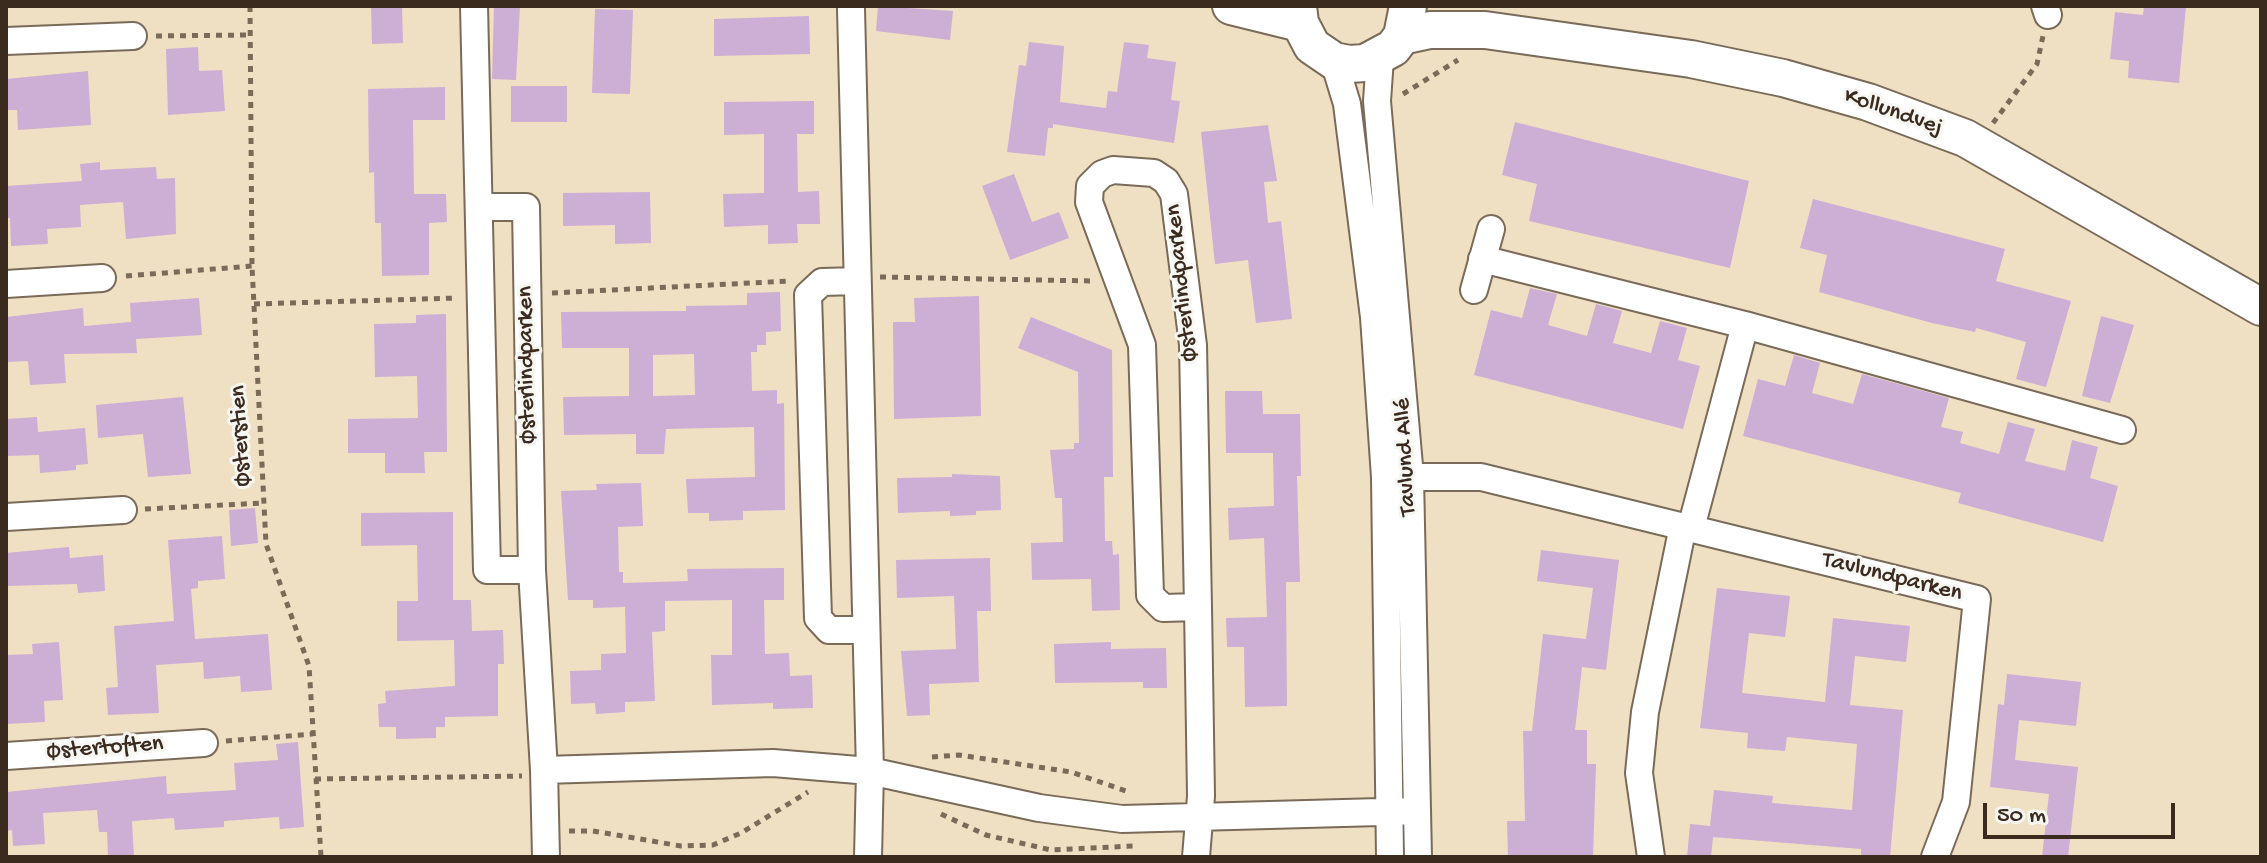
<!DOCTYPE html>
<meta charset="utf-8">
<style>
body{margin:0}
#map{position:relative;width:2267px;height:863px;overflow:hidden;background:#efe0c3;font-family:"Gochi Hand",sans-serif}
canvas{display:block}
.frame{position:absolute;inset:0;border:8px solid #3b2a1e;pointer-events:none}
.scale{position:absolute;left:1983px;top:803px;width:192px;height:36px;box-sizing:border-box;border:4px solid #3b2a1e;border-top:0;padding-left:10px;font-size:24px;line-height:28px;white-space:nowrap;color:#3b2a1e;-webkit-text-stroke:6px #f6f6f2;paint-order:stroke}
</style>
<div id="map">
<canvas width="2267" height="863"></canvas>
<div class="frame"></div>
<div class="scale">50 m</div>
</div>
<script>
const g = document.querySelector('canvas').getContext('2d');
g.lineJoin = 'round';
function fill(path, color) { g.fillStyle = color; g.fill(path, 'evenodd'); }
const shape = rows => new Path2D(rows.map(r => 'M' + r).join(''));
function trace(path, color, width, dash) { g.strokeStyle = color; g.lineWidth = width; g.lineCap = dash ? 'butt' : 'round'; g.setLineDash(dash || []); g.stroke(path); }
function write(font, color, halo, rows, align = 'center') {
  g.font = font + ' "Gochi Hand",sans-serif'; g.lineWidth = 6; g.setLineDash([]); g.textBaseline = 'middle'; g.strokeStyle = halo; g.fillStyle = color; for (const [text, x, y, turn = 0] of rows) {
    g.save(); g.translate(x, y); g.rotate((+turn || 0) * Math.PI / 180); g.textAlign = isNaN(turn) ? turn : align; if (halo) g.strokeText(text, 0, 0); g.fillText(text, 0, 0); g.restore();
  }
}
fill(shape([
 [371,6,402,6,403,43,372,44],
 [494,6,520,6,516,80,492,79],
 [878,6,953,11,950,40,876,31],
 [2144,6,2186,6,2179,83,2128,78,2129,61,2110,59,2115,12,2143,15],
 [595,9,633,10,630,94,592,93],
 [809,16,810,54,714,56,714,19],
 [1029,42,1064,46,1060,102,1106,108,1108,91,1117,92,1124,42,1149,45,1147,58,1176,62,1171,100,1180,101,1174,143,1053,124,1053,128,1048,128,1045,156,1007,152,1019,65,1026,66],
 [198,47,199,71,222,70,225,111,168,115,166,49],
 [88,71,91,125,18,130,17,110,6,110,6,79],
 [511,86,567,86,567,122,511,122],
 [445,87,445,120,413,120,414,194,446,194,447,222,429,223,429,275,382,276,381,223,375,223,374,172,369,173,368,89],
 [814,101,814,134,797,134,798,192,819,191,820,224,797,224,798,243,768,244,768,225,724,227,723,194,764,193,764,134,724,135,724,102],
 [1515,122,1749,181,1730,268,1529,221,1537,184,1502,175],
 [1268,125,1277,181,1264,182,1268,223,1281,221,1292,319,1256,323,1248,260,1215,264,1201,132],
 [100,162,100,170,156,167,157,179,175,178,176,234,126,239,123,202,80,205,81,227,47,229,48,244,11,246,10,218,6,218,6,186,82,181,80,164],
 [1014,174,1032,222,1059,212,1069,238,1010,260,982,186],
 [650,192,651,243,615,244,615,225,563,226,563,193],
 [1813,199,2005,249,1996,281,2071,301,2046,387,2016,379,2026,342,1976,328,1975,332,1932,323,1819,292,1827,255,1800,248],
 [1530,288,1557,294,1548,325,1587,336,1596,304,1622,311,1613,343,1651,353,1660,321,1687,328,1678,360,1700,366,1683,429,1474,375,1491,310,1522,318],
 [780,292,781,331,766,332,766,345,757,345,757,352,751,352,752,391,777,390,777,404,784,403,785,510,743,511,743,520,709,521,709,513,688,513,686,479,755,477,754,427,666,429,664,454,636,454,636,434,564,435,563,397,629,396,629,348,562,348,561,312,686,311,686,306,747,305,747,293],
 [694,354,695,395,653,396,653,355],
 [979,296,981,416,894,419,893,322,915,322,914,298],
 [199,298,202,335,136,339,137,353,64,354,66,383,30,385,28,361,6,362,6,317,83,308,84,326,131,322,130,303],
 [446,314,447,452,424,452,425,473,385,473,385,453,348,453,348,419,418,418,417,376,375,377,374,324,416,323,416,315],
 [2101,316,2134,325,2110,403,2082,396],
 [1031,317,1112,350,1113,477,1104,477,1105,541,1112,541,1113,555,1119,554,1120,610,1092,611,1091,579,1032,580,1031,543,1063,542,1062,498,1055,498,1050,450,1074,449,1074,443,1079,443,1078,372,1018,348],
 [1794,355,1820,363,1812,393,1853,404,1862,374,1949,398,1941,427,1963,432,1960,443,1999,454,2008,422,2035,429,2025,461,2065,471,2072,440,2098,447,2090,478,2118,486,2103,542,1958,503,1961,493,1743,436,1758,379,1785,386],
 [1225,391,1262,391,1263,414,1300,414,1301,476,1297,476,1300,582,1286,582,1287,706,1245,707,1244,647,1227,647,1226,618,1267,617,1264,538,1229,540,1228,508,1274,506,1273,453,1226,453],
 [183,397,191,474,148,477,143,434,98,438,96,405],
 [37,417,38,432,85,428,88,464,76,465,76,470,40,473,39,455,6,456,6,419],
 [952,474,1000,476,1001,510,976,511,976,515,950,516,950,511,898,513,897,478,952,477],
 [641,483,643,526,618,527,619,572,623,572,623,583,688,581,687,569,784,568,784,600,764,600,765,654,789,653,790,676,812,675,813,708,773,709,773,703,712,705,711,655,732,655,732,600,665,601,665,631,652,632,655,701,625,702,625,712,596,714,595,703,571,704,570,671,601,670,601,654,626,653,625,607,593,608,593,600,568,600,561,491,597,490,596,484],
 [255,508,258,543,231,546,229,510],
 [453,512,453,600,471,600,472,631,503,630,504,664,498,664,498,716,445,717,445,727,436,727,436,738,396,739,396,727,379,727,378,704,386,703,385,691,455,686,454,640,397,641,397,601,418,601,417,545,361,546,361,513],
 [222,536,225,579,198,581,198,588,191,589,195,639,268,634,272,690,241,692,240,676,204,679,203,662,156,665,159,713,108,715,106,688,118,687,114,626,174,621,168,540],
 [69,547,70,558,103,555,105,591,78,593,77,584,6,586,6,553],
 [1541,550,1619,560,1606,670,1582,667,1575,730,1587,730,1587,764,1596,764,1593,857,1508,857,1507,821,1525,821,1523,731,1532,731,1543,634,1586,639,1593,588,1537,581],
 [990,558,991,611,977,611,979,682,929,684,930,715,907,716,901,651,956,649,954,596,897,598,896,560],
 [1717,588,1790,596,1785,637,1749,633,1742,693,1825,702,1833,618,1910,626,1906,662,1855,656,1850,705,1903,710,1890,857,1861,857,1861,849,1713,837,1711,857,1687,857,1690,824,1710,826,1714,790,1773,796,1772,803,1852,810,1857,744,1787,737,1785,751,1747,748,1748,733,1700,728],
 [59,642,63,700,44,701,45,722,6,724,6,655,33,654,32,644],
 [1111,642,1111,649,1166,648,1167,688,1143,688,1143,682,1055,683,1054,644],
 [2007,674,2081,682,2076,726,2019,720,2015,760,2078,767,2068,857,2042,857,2049,794,1990,787,1998,704,2004,705],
 [298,742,304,827,280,829,279,817,224,821,224,827,175,830,174,818,132,821,134,857,108,857,107,832,99,832,97,810,43,813,45,844,13,846,12,830,6,831,6,792,166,776,167,794,236,790,234,763,278,760,276,744]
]), '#cdaed5');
const street = shape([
 [474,6,487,570,532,570],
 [2045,6,2048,15],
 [851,9,870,771,868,857],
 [6,41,133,36],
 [1380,58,1377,101,1410,477,1418,857],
 [1334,61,1347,104,1374,317,1385,477,1390,857],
 [479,207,526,207,532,570,544,770,773,763,870,771,1039,808,1122,819,1417,811],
 [1482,259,1745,325,2122,430],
 [857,281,822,282,808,295,818,618,829,630,866,630],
 [6,284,102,278],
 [1474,290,1491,229],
 [1385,477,1481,477,1977,599,1956,802,1935,857],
 [6,517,123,510],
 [1691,528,1745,325],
 [6,756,204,743],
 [544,770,546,857],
 [1196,857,1201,796,1198,607,1193,345,1174,194,1166,181,1154,173,1113,170,1102,174,1090,186,1089,202,1142,345,1150,595,1163,608,1198,607],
 [1651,857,1639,773,1645,712,1683,526]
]);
const secondary = shape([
 [1231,6,1300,23],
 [1298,6,1300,23,1312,46,1334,61,1349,64,1365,63,1393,48,1402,36,1408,6],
 [1402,36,1430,30,1485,30,1691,59,1783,78,1868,102,1965,138,2261,307]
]);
trace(street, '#7a6a58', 30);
trace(secondary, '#7a6a58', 40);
trace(shape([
 [250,6,252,266,266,544,309,666,321,857],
 [156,36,251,35],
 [1403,94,1458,60],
 [1993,123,2037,64,2043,36],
 [126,276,252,266],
 [880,277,1093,281],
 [552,293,790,281],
 [254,304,457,298],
 [145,509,264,503],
 [226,741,313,734],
 [932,757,959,755,1071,772,1129,792],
 [315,779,522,776],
 [941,814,986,835,1051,850,1133,846],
 [569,831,593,831,681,846,713,845,741,833,808,792]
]), '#7a6a58', 5, [6, 6]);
trace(street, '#fff', 26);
trace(secondary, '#fff', 36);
write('24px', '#3b2a1e', '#f6f6f2', [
 ["Kollundvej",1893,113,19],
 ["Østerlindparken",1183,283,-96],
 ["Østerlindparken",528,365,-91],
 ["Østerstien",242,436,-93],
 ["Tavlund Allé",1407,457,-93],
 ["Tavlundparken",1892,578,14],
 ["Østertoften",105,749,-4]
]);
</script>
